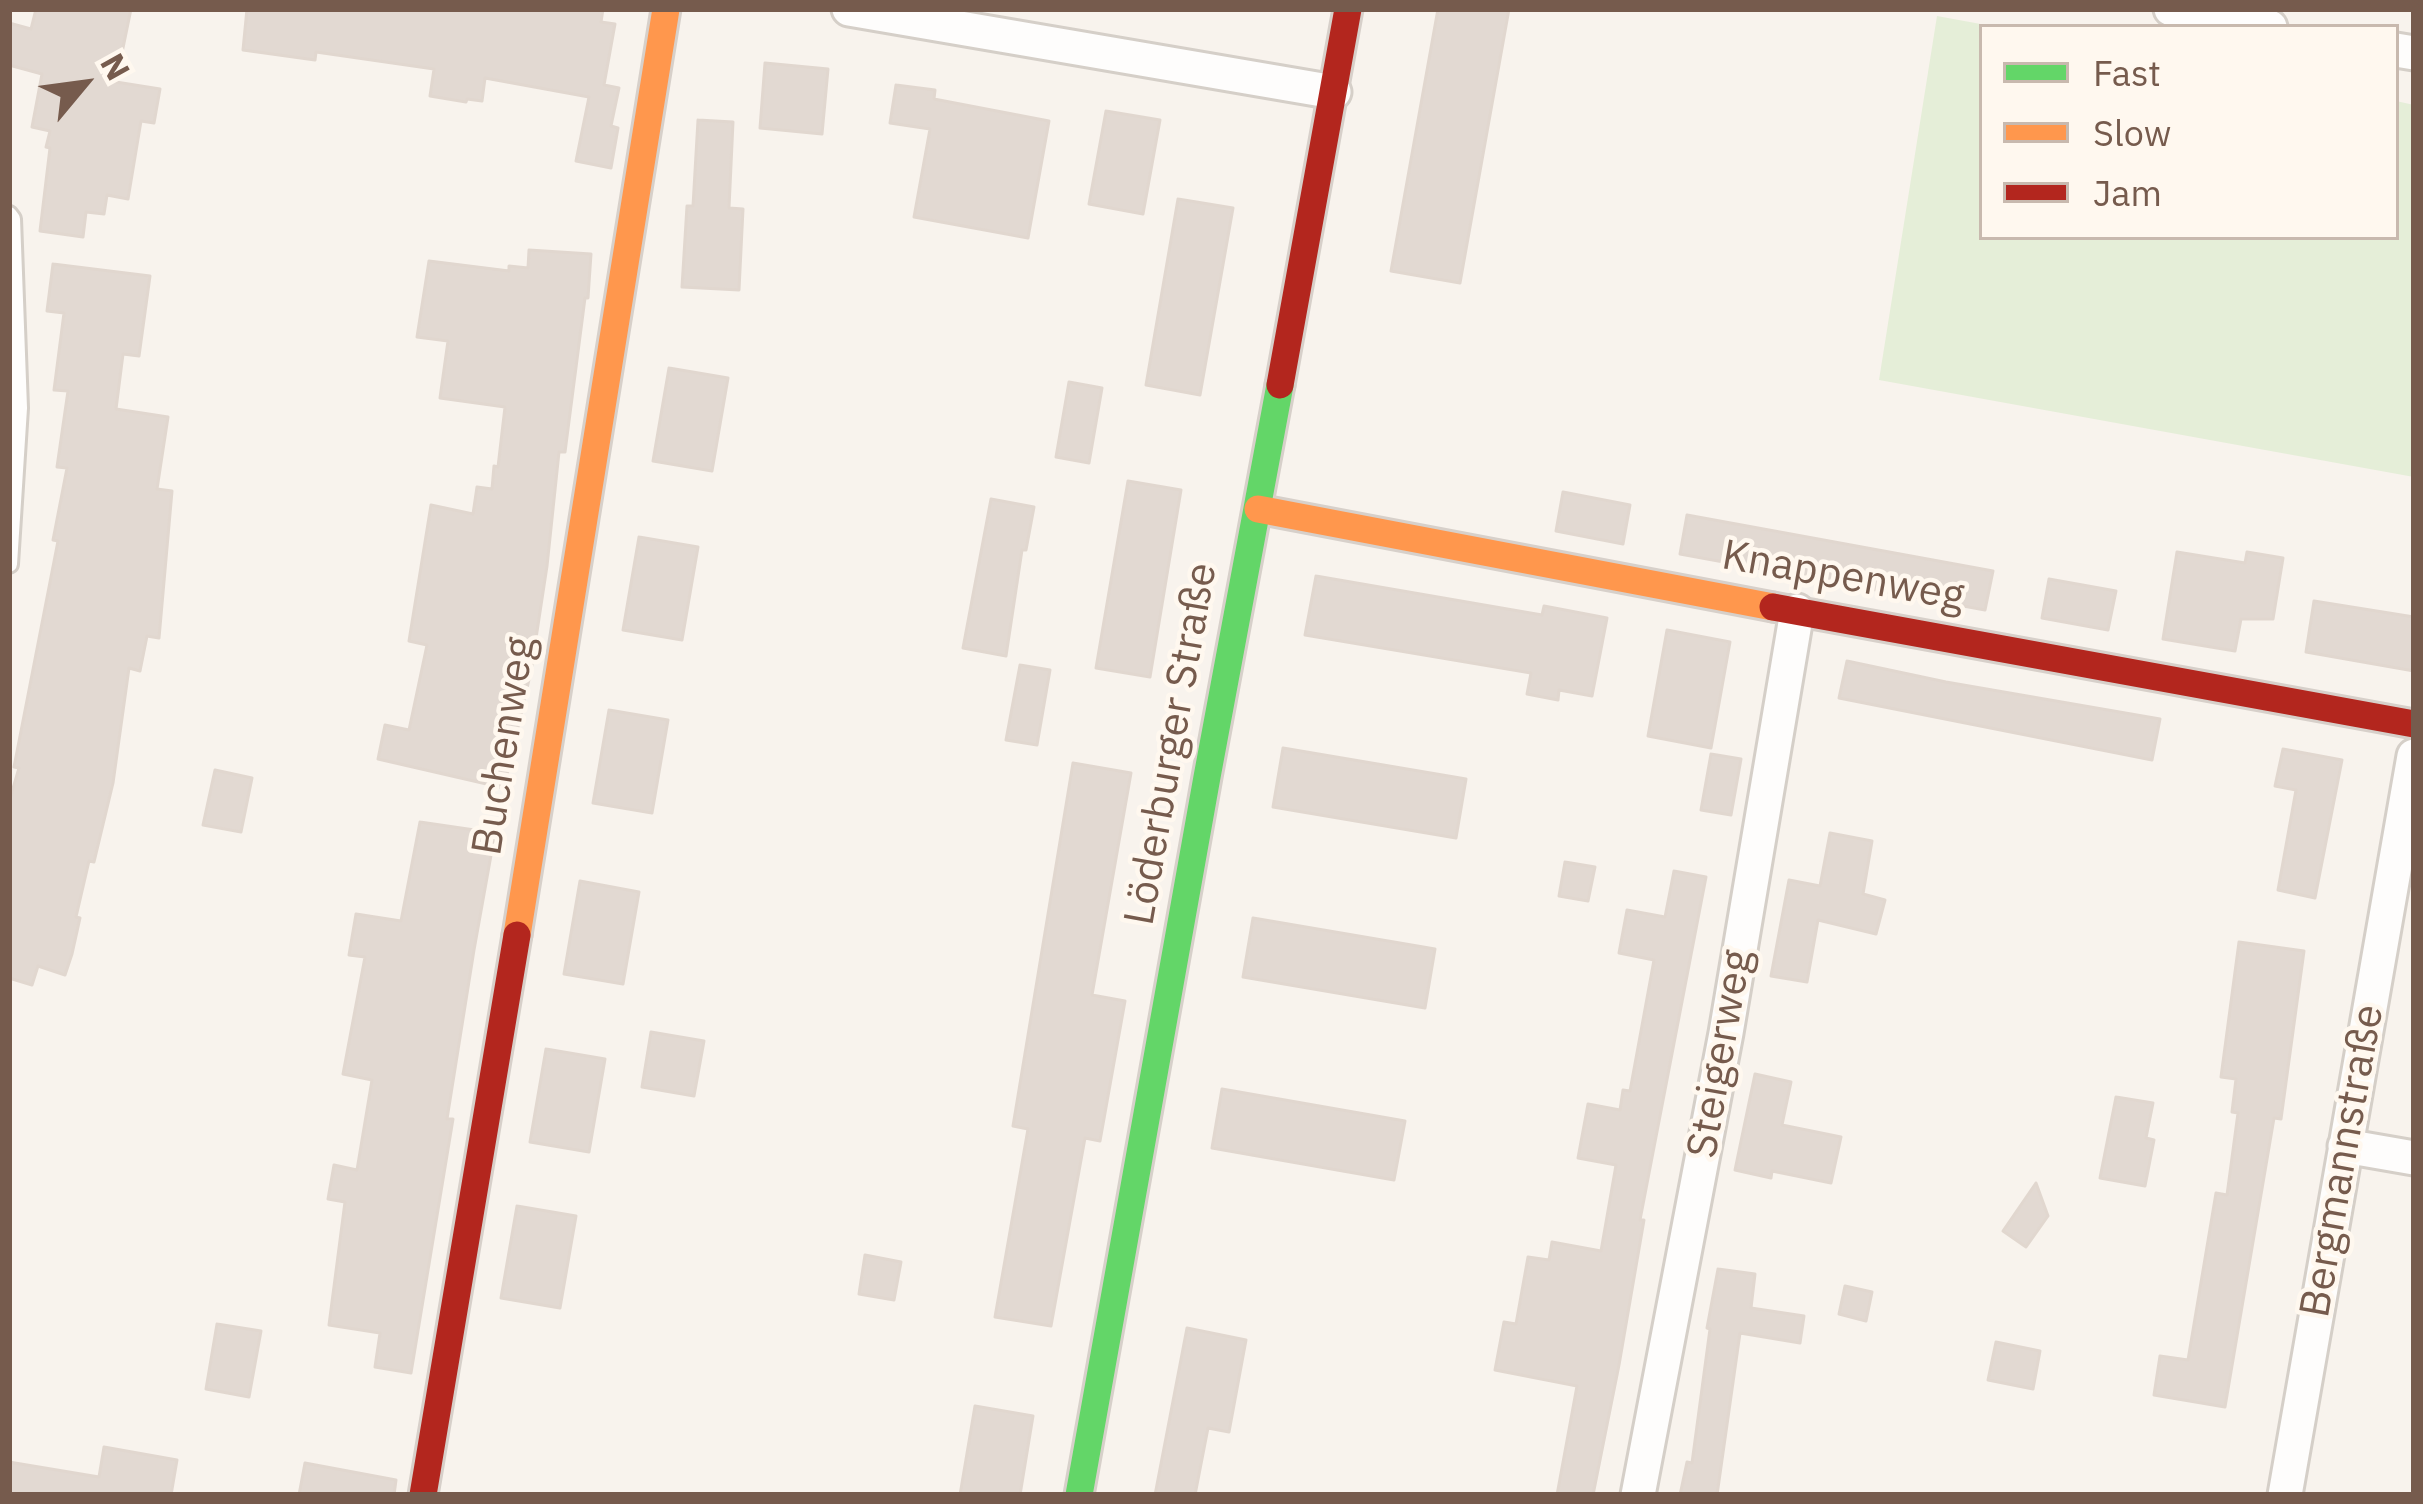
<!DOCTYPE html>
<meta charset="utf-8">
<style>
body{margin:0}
#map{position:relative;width:2423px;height:1504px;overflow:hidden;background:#f8f3ed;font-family:"IBM Plex Sans",sans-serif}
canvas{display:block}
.frame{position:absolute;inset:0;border:12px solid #765b4d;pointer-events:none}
.legend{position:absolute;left:1979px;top:24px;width:420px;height:216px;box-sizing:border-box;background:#fff8ef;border:3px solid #c8b9ae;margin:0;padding:15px 21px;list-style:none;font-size:36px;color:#765b4d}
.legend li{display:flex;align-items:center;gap:24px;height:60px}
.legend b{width:60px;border:3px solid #c8b9ae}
.north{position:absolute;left:24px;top:24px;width:120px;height:120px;-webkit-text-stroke:9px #fff8ef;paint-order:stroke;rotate:61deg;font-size:33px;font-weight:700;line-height:48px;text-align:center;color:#765b4d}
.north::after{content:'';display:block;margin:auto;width:42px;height:54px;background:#765b4d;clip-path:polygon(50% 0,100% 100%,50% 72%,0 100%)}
</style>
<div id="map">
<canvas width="2423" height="1504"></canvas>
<div class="frame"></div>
<ul class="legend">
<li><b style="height:15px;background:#63d668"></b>Fast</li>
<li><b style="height:15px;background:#ff974d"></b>Slow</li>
<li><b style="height:15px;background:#b3261e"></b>Jam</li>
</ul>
<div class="north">N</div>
</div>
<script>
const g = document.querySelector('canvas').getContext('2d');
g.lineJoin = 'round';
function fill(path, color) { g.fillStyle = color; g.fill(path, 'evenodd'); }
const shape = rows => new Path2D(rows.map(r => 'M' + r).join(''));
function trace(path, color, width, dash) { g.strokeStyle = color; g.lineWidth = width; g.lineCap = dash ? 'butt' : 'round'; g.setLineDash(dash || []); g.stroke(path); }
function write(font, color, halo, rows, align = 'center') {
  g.font = font + ' "IBM Plex Sans",sans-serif'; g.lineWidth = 9; g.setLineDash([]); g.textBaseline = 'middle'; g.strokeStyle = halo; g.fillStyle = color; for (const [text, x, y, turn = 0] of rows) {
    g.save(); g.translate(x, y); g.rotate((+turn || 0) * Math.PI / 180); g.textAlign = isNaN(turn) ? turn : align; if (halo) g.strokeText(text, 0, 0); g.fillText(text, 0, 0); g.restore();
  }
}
fill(shape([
 [1937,16,1997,27,1982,27,1982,237,2396,237,2396,101,2414,105,2414,477,1879,380]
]), '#e5eed8');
const building = shape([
 [36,9,131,9,116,82,160,89,154,123,141,121,128,199,107,195,104,214,86,212,83,237,40,231,50,148,46,147,50,131,32,127,42,74,9,65,9,23,31,29,36,9],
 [247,9,603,9,601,22,615,24,604,85,619,88,611,126,618,128,611,168,576,161,589,97,485,78,482,101,467,99,466,102,430,96,434,69,316,52,315,60,243,50,247,9],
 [1438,9,1509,9,1460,283,1391,271,1438,9],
 [765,63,828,69,822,134,760,128,765,63],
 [896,85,935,90,934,99,1049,121,1028,238,914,217,930,129,890,123,896,85],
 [1106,111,1160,120,1143,214,1089,204,1106,111],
 [698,120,733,122,729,208,743,209,739,290,682,287,687,206,693,206,698,120],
 [1178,199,1233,208,1200,395,1146,385,1178,199],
 [529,250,591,254,588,298,585,298,565,452,559,452,547,566,531,671,504,788,378,759,385,725,409,730,427,645,409,641,431,505,473,514,477,487,492,489,494,466,498,467,505,407,440,398,448,341,417,337,429,261,509,271,509,266,528,268,529,250],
 [53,264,150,276,139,356,123,354,116,409,168,417,157,489,172,491,159,638,147,636,140,671,129,668,113,783,94,862,89,861,76,917,80,918,72,954,65,975,38,966,32,985,9,978,9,802,19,768,14,767,58,541,53,540,67,468,57,467,68,391,54,390,64,313,47,311,53,264],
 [669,368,728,378,712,471,653,461,669,368],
 [1069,382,1102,388,1089,463,1056,457,1069,382],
 [1128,481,1181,490,1150,677,1096,668,1128,481],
 [1563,492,1630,505,1623,544,1556,531,1563,492],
 [991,499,1034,507,1026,550,1022,550,1006,656,963,648,991,499],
 [1687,515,1993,571,1985,610,1680,554,1687,515],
 [639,537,698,547,682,640,623,630,639,537],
 [2177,552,2245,563,2247,552,2283,558,2273,619,2241,619,2235,651,2163,639,2177,552],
 [1316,576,1542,615,1544,606,1607,618,1592,696,1559,690,1558,700,1527,694,1531,673,1305,635,1316,576],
 [2049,579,2116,591,2108,630,2042,618,2049,579],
 [2314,601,2414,617,2414,671,2306,652,2314,601],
 [1667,630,1730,642,1711,748,1648,736,1667,630],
 [1847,661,1946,682,2160,719,2152,760,1839,698,1847,661],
 [1020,665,1050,670,1037,745,1006,740,1020,665],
 [609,710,668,720,652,813,593,803,609,710],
 [1283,748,1466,779,1456,838,1273,807,1283,748],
 [2283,749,2342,760,2315,898,2278,890,2296,790,2275,786,2283,749],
 [1711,754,1741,759,1731,815,1701,810,1711,754],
 [1073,763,1131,773,1092,995,1125,1001,1100,1141,1085,1138,1051,1326,995,1317,1028,1129,1013,1126,1073,763],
 [215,770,252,778,241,832,203,825,215,770],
 [420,822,495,833,474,950,447,1119,453,1119,411,1373,375,1367,380,1333,329,1325,345,1202,328,1199,334,1165,357,1170,372,1080,343,1074,365,957,349,955,356,914,401,921,420,822],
 [1830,833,1872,841,1863,894,1885,900,1876,934,1818,920,1807,982,1771,976,1789,880,1820,886,1830,833],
 [1565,862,1595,867,1588,901,1559,896,1565,862],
 [1674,871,1706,877,1640,1220,1644,1220,1619,1365,1593,1495,1557,1495,1577,1386,1495,1370,1504,1322,1516,1324,1528,1257,1549,1260,1552,1242,1601,1251,1616,1165,1578,1158,1588,1104,1620,1110,1623,1090,1630,1091,1654,960,1619,953,1627,910,1665,917,1674,871],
 [580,881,639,892,623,984,564,974,580,881],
 [1253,918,1435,949,1425,1008,1243,977,1253,918],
 [2239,942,2304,951,2281,1119,2274,1118,2225,1407,2154,1395,2160,1356,2188,1360,2216,1193,2227,1195,2238,1113,2232,1112,2236,1079,2221,1077,2239,942],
 [651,1032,704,1041,694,1096,642,1087,651,1032],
 [546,1049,605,1059,589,1152,530,1142,546,1049],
 [1755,1074,1791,1082,1782,1125,1841,1137,1831,1183,1772,1171,1771,1178,1735,1170,1755,1074],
 [1222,1089,1405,1121,1394,1180,1212,1148,1222,1089],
 [2116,1097,2153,1103,2146,1138,2154,1140,2145,1186,2100,1178,2116,1097],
 [2036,1183,2048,1216,2026,1247,2003,1231,2036,1183],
 [517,1206,576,1216,560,1308,501,1298,517,1206],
 [865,1255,901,1262,894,1300,859,1294,865,1255],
 [1718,1269,1755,1274,1751,1308,1804,1316,1800,1343,1740,1333,1717,1495,1680,1495,1687,1462,1692,1463,1710,1329,1707,1328,1718,1269],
 [1845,1286,1872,1292,1866,1321,1839,1314,1845,1286],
 [217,1324,261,1331,249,1397,206,1389,217,1324],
 [1187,1328,1246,1340,1229,1432,1208,1428,1195,1495,1155,1495,1187,1328],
 [1996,1342,2040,1351,2033,1389,1988,1380,1996,1342],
 [975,1406,1033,1416,1020,1495,960,1495,975,1406],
 [104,1447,177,1460,171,1495,9,1495,9,1462,99,1477,104,1447],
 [305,1463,396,1480,394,1495,299,1495,305,1463]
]);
fill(building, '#e2d9d2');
trace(building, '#e1d7cf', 3);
const lane = shape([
 [9,215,12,219,19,408,9,564]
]);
const street = shape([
 [849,9,1334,92],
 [2171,9,2270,27],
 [2396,50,2414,53],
 [2345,1146,2414,1158],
 [1638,1495,1726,1033,1797,611],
 [2285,1495,2414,756]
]);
const fast = shape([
 [1079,1495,1207,777,1280,385]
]);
const slow = shape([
 [1258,509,1773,607],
 [517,935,666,9]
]);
const jam = shape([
 [1280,385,1348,9],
 [1773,607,2414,724],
 [423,1495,517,935]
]);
trace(lane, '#d5cfc8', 22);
trace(street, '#d5cfc8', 39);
trace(fast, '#d7d0ca', 33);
trace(slow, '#d7d0ca', 33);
trace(jam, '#d7d0ca', 33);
trace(lane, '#fefdfc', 16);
trace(street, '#fefdfc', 33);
trace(fast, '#63d668', 27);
trace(slow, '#ff974d', 27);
trace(jam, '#b3261e', 27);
write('42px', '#765b4d', '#fff8ef', [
 ["Knappenweg",1843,577,10],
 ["Löderburger Straße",1172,744,-80],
 ["Buchenweg",505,746,-81],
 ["Steigerweg",1721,1054,-80],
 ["Bergmannstraße",2343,1161,-80]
]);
</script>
